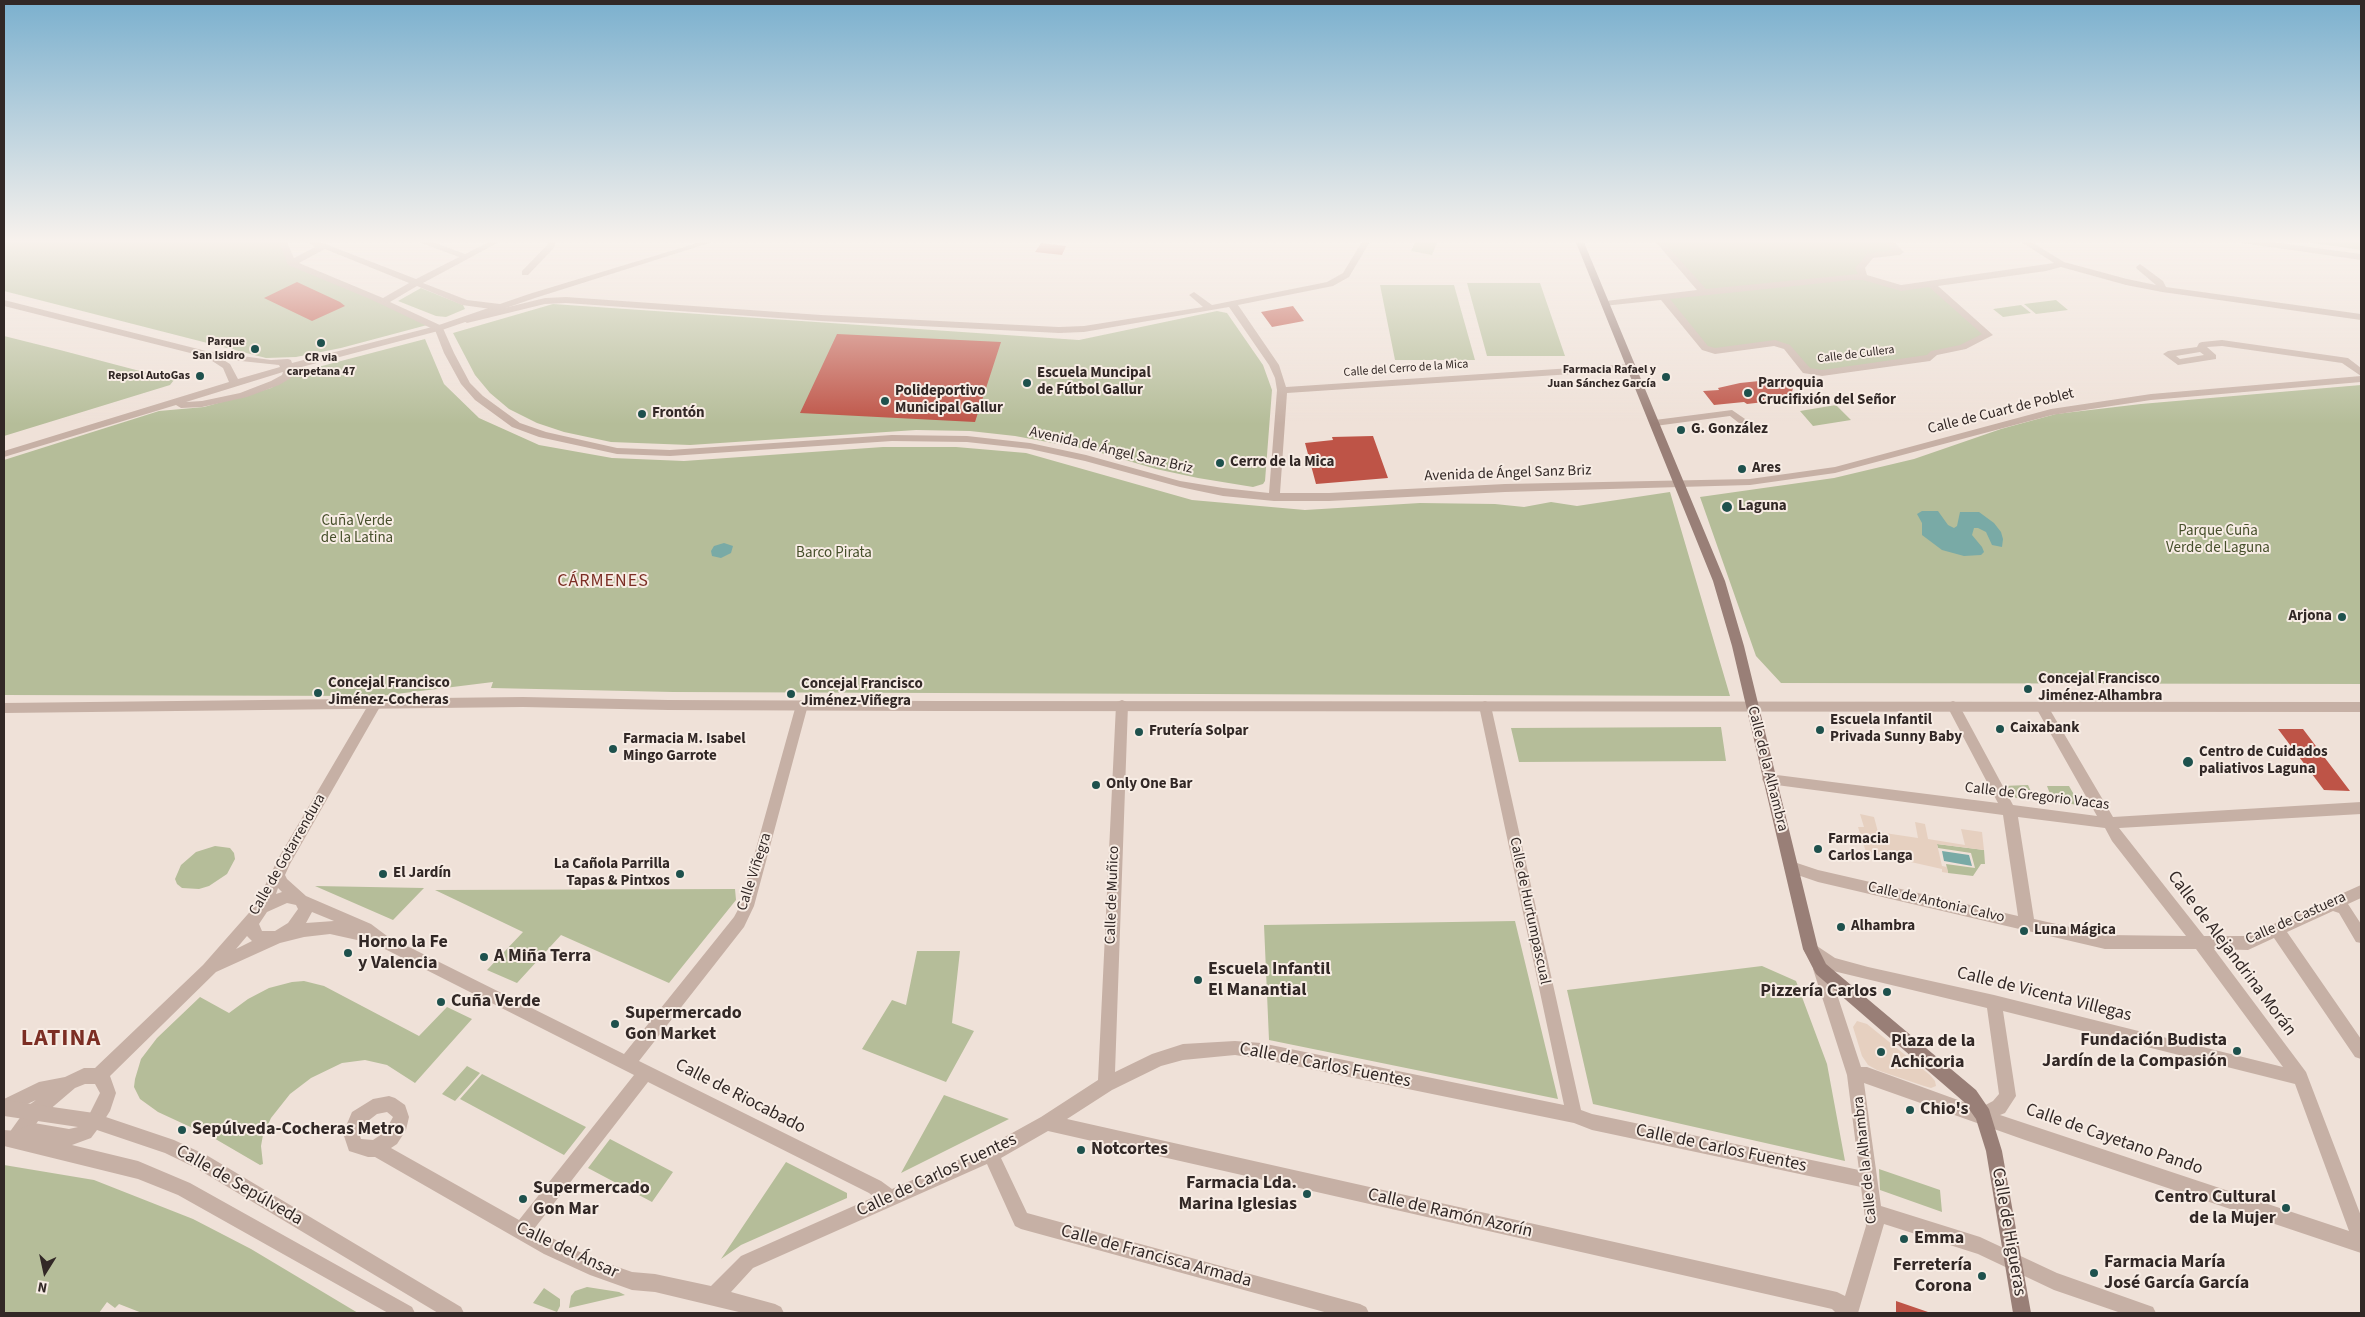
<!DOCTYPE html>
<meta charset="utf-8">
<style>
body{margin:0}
#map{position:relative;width:2365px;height:1317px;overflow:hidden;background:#efe1d8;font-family:"Source Sans 3",sans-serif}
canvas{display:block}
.frame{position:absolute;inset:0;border:5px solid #322826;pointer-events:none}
.north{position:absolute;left:20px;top:1247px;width:50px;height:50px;-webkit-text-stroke:4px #f7ece4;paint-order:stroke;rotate:190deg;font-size:14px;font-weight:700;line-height:20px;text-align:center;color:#322826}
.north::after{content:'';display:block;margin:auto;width:18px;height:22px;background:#322826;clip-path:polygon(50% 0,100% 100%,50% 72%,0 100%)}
</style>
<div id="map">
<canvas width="2365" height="1317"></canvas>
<div class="frame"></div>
<div class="north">N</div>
</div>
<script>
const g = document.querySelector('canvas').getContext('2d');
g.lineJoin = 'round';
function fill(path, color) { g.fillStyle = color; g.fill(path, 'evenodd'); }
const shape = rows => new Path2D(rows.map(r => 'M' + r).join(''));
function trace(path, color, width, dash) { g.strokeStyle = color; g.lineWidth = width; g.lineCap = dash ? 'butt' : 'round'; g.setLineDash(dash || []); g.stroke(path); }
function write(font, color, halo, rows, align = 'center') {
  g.font = font + ' "Source Sans 3",sans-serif'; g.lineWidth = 4; g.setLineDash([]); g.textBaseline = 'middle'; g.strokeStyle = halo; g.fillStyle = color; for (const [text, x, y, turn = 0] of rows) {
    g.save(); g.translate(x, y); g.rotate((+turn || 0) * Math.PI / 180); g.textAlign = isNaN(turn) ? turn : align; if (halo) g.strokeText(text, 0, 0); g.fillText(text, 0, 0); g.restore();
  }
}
fill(shape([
 [4,240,282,240,291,262,431,324,341,348,296,357,266,358,4,291],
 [1416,240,1438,240,1432,255,1411,251],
 [1658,240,1887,240,1900,252,1870,256,1860,268,1863,277,1901,288,1931,284,1988,335,1963,347,1934,353,1930,358,1812,372,1787,347,1775,343,1715,351,1705,348,1663,297,1704,291],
 [2292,240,2361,240,2361,250],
 [1467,283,1540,283,1565,356,1487,356],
 [1380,285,1454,285,1475,360,1395,360],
 [421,288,463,305,465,309,446,317,436,316,398,301],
 [2056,300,2068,310,2036,314,2024,304],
 [553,304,1079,340,1217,311,1227,313,1263,365,1272,390,1265,481,1263,484,1253,487,1198,478,1156,469,1091,450,1015,436,970,431,916,430,690,445,611,442,564,432,537,423,509,409,490,393,475,375,453,333],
 [2021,305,2031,313,2003,317,1993,309],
 [4,336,60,350,174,380,170,385,4,436],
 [425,339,444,384,479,418,539,445,612,458,684,461,883,447,956,447,1026,453,1192,500,1305,510,1420,503,1495,504,1524,507,1551,502,1577,506,1670,492,1730,696,673,692,491,688,493,682,380,696,4,695,4,460,159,411,204,407,271,388,299,372],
 [2361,385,2361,684,1781,683,1756,656,1700,497,1834,478,1914,459,2001,429,2056,414,2141,404],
 [1836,405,1851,420,1813,426,1800,411],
 [1721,727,1726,761,1519,762,1511,728],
 [2028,785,2035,800,2009,797,2003,786],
 [2047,786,2069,786,2080,805,2053,802],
 [1937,844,1984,850,1985,864,1981,864,1973,876,1948,873,1946,864,1975,868,1971,853,1938,848],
 [215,846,230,848,234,853,235,859,227,874,209,886,199,889,182,888,177,884,175,879,181,865,196,852],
 [315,886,424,888,393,920],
 [735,889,736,900,669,983,561,935,517,983,487,970,523,932,435,890],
 [1515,921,1558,1099,1269,1040,1264,925],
 [917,951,960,951,952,1023,974,1031,946,1082,862,1049,892,1000,906,1005],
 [1762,966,1796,981,1827,1064,1845,1161,1593,1104,1567,990],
 [304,981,324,986,419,1036,447,1007,472,1019,415,1083,387,1065,365,1060,342,1063,311,1078,290,1094,271,1118,263,1135,261,1146,263,1164,260,1165,212,1137,158,1112,140,1099,134,1087,135,1079,141,1059,157,1038,200,997,229,1013,248,999,269,988,292,982],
 [467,1066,480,1073,455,1101,442,1094],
 [482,1074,586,1127,564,1155,460,1099],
 [944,1095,1009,1119,901,1173],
 [610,1139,673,1172,652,1202,588,1168],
 [786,1162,847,1193,847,1198,741,1245,721,1259],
 [4,1165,94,1180,193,1219,251,1249,358,1313,142,1313,119,1304,115,1308,107,1302,99,1313,4,1313],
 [1879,1169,1940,1190,1942,1212,1880,1190],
 [587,1287,619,1292,625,1295,569,1308,571,1296,575,1291],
 [544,1288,560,1299,560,1306,557,1312,533,1303]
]), '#b5bd99');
fill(shape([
 [1860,814,1874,817,1878,832,1918,838,1915,822,1925,824,1928,839,1965,845,1961,829,1982,832,1984,850,1937,844,1942,866,1947,867,1948,873,1942,872,1942,869,1866,852,1858,827,1864,827],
 [1857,1021,1867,1024,1930,1075,1935,1081,1936,1086,1931,1088,1924,1086,1877,1070,1868,1065,1862,1056,1853,1027]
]), '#e6d0c0');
fill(shape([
 [1922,511,1938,511,1948,525,1954,528,1957,526,1960,512,1979,512,1994,523,2001,532,2003,539,2002,547,1992,545,1986,532,1978,528,1974,528,1972,535,1982,547,1984,552,1981,555,1964,556,1942,550,1922,535,1922,523,1917,514],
 [724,543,733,546,731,553,721,558,712,556,711,551,714,546],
 [1942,851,1969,855,1972,866,1944,861]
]), '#79aaa6');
fill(shape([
 [1041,243,1066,246,1062,255,1035,252],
 [297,282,340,302,345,306,312,321,264,298],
 [1293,306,1304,321,1272,327,1261,312],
 [837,334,1001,342,975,422,800,413],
 [1788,378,1794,385,1791,395,1778,396,1781,400,1747,404,1744,402,1714,405,1703,391,1719,390,1718,388,1740,383],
 [1373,436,1388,478,1316,484,1305,443,1333,440,1332,437],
 [2278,729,2303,729,2350,791,2324,790],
 [1896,1301,1928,1312,1927,1313,1896,1313]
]), '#be5447');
fill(shape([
 [278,240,286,240,294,258,315,247,305,240,315,240,416,279,459,257,418,242,417,240,428,240,465,254,493,240,503,240,423,283,467,300,500,304,503,305,504,308,545,298,566,297,821,315,1059,327,1084,326,1203,307,1189,295,1194,292,1212,305,1327,282,1343,273,1363,240,1371,240,1349,277,1333,286,1238,305,1279,365,1286,387,1632,364,1637,367,1632,370,1287,393,1280,493,1329,493,1505,484,1750,479,1835,467,2051,409,2151,394,2361,376,2361,382,2151,400,2052,415,1835,473,1750,485,1505,492,1329,501,1274,501,1223,496,1180,487,1085,461,1030,449,967,442,892,441,670,456,617,454,539,437,512,427,475,400,461,384,444,353,435,330,370,299,288,265,278,240],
 [325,249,409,283,383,298,299,263,325,249],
 [417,286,462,305,498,310,464,318,462,320,467,323,545,304,566,303,821,321,1059,333,1084,332,1229,307,1269,365,1275,378,1277,390,1269,493,1223,488,1180,481,1086,455,1030,443,967,436,892,435,670,450,617,448,546,432,520,423,483,396,470,383,454,353,442,326,390,302,417,286],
 [549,240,557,240,554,248,528,275,522,275,522,271,547,245,549,240],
 [1654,240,1662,240,1706,289,1858,274,1855,268,1867,254,1893,250,1883,240,1892,240,1904,252,1900,255,1873,258,1865,268,1867,275,1901,285,2054,263,2018,240,2028,240,2064,262,2127,279,2156,285,2137,269,2136,267,2140,264,2163,281,2166,287,2361,314,2361,320,2162,292,2126,285,2061,267,2046,271,1938,286,1993,335,1966,349,1937,355,1930,361,1822,376,1803,373,1784,349,1774,346,1715,354,1702,350,1661,300,1603,306,1603,302,1606,301,1697,290,1654,240],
 [1852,280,1863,280,1901,291,1929,287,1982,334,1960,345,1931,351,1927,355,1822,370,1810,368,1790,345,1775,340,1715,348,1708,346,1670,299,1852,280],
 [2238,240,2258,240,2361,254,2361,260,2242,243,2238,240],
 [2222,340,2348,358,2361,368,2361,376,2342,363,2222,346,2207,347,2216,355,2216,359,2178,365,2163,354,2168,351,2197,347,2199,343,2202,342,2222,340],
 [2200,352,2204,355,2180,359,2176,356,2200,352],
 [1732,410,1761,430,1761,434,1753,434,1730,416,1655,426,1650,423,1655,420,1732,410],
 [375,700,380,702,381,705,290,864,285,875,287,879,306,896,371,924,387,936,624,1054,734,917,740,906,796,705,797,702,802,700,807,702,808,705,754,906,744,927,639,1061,881,1181,892,1189,985,1148,1041,1117,1098,1080,1116,705,1117,702,1122,700,1127,702,1128,705,1115,1072,1152,1054,1183,1044,1235,1041,1261,1043,1564,1105,1479,706,1480,703,1485,701,1490,703,1491,706,1581,1110,1592,1114,1859,1170,1847,1075,1813,969,1818,963,1806,954,1803,949,1806,944,1811,942,1835,958,1868,967,1994,995,2283,1067,2196,949,2105,949,1818,882,1786,871,1784,867,1786,863,1791,861,1818,870,2018,916,2003,815,1769,784,1764,783,1762,779,1764,775,1769,774,1998,803,1947,706,1948,703,1953,701,1958,703,2013,805,2097,816,2035,706,2036,703,2041,701,2046,703,2113,817,2361,802,2361,814,2119,828,2204,936,2247,936,2361,885,2361,898,2348,904,2361,924,2361,943,2356,942,2339,913,2333,911,2287,932,2361,1039,2361,1059,2355,1057,2274,938,2248,950,2214,949,2306,1072,2361,1216,2361,1253,2025,1140,1864,1083,1881,1206,1980,1237,2057,1273,2153,1307,2156,1313,2121,1313,2054,1290,1978,1254,1884,1224,1858,1313,1836,1313,1832,1309,1048,1131,1001,1158,1027,1213,1360,1304,1366,1307,1369,1313,1328,1313,1021,1229,1015,1226,987,1164,753,1268,731,1292,775,1304,781,1307,784,1313,743,1313,655,1292,632,1290,590,1275,544,1254,375,1157,368,1157,349,1151,343,1133,352,1112,373,1099,389,1096,395,1098,405,1105,409,1117,406,1130,397,1144,391,1148,519,1220,634,1075,375,944,330,934,304,937,280,943,216,972,110,1076,116,1093,110,1111,100,1127,94,1129,88,1127,86,1121,100,1093,95,1084,85,1084,75,1088,41,1117,21,1145,15,1147,9,1145,7,1139,9,1133,29,1105,36,1100,4,1115,4,1099,39,1082,65,1077,84,1068,95,1068,203,965,255,906,279,857,370,702,375,700],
 [2018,817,2105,828,2112,841,2186,936,2105,935,2034,919,2018,817],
 [278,888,282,892,276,894,278,888],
 [287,903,296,905,298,909,288,923,275,931,262,931,259,924,267,912,287,903],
 [312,912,334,921,306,923,312,912],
 [247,936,252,941,236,949,247,936],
 [1829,970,1987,1008,1999,1094,1993,1101,1980,1108,1867,1067,1861,1067,1829,970],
 [2003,1011,2295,1084,2349,1231,2000,1115,2005,1113,2016,1096,2003,1011],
 [1235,1055,1261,1059,1574,1123,1592,1130,1861,1187,1866,1226,1845,1296,1837,1292,1067,1119,1112,1090,1161,1066,1183,1060,1235,1055],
 [648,1082,869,1193,874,1197,741,1256,711,1286,655,1274,632,1272,592,1258,534,1229,648,1082],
 [387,1112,393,1117,385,1132,373,1140,361,1139,359,1133,364,1124,377,1114,387,1112]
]), '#c6b0a5');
fill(shape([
 [707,240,719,240,535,298,442,330,294,369,291,378,279,385,247,397,202,407,181,408,176,405,4,457,4,451,229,382,223,368,206,357,4,306,4,300,206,351,271,360,288,359,291,360,292,363,436,326,529,294,707,240],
 [222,359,279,365,280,367,238,379,230,364,222,359],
 [283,372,282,375,271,381,240,393,202,401,186,402,283,372],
 [523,697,668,700,937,701,2361,702,2361,712,937,711,668,710,523,707,4,713,4,703,523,697],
 [4,1100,94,1113,174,1140,208,1156,461,1307,464,1313,438,1313,196,1168,165,1153,97,1130,91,1138,72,1145,138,1161,190,1183,412,1307,415,1313,388,1313,178,1195,138,1179,4,1146,4,1130,15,1131,34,1123,69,1129,78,1127,4,1116,4,1100]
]), '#c6b0a5');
fill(shape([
 [1575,240,1583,240,1725,581,1744,646,1818,948,1826,964,1976,1090,1989,1109,2002,1151,2031,1313,2013,1313,1986,1151,1976,1119,1964,1102,1816,974,1803,949,1732,646,1713,581,1575,240]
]), '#997f77');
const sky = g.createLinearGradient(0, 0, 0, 424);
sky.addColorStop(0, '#7bb0ce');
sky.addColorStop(0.57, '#f8f2ed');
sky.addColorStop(1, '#f8f2ed00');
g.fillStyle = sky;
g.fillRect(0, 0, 2365, 424);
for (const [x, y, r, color] of [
 [321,343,5,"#1e514d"],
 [255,349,5,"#1e514d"],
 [200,376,5,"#1e514d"],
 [1666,377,5,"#1e514d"],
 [1027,383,5,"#1e514d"],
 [1748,393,5,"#1e514d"],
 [885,401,5,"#1e514d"],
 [642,414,5,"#1e514d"],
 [1681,430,5,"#1e514d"],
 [1220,463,5,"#1e514d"],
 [1742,469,5,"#1e514d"],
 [1727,507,6,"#1e514d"],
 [2342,617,5,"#1e514d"],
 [2028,689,5,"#1e514d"],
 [318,693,5,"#1e514d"],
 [791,694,5,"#1e514d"],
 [2000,729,5,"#1e514d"],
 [1820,730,5,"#1e514d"],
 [1139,732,5,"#1e514d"],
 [613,749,5,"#1e514d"],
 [2188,762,6,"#1e514d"],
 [1096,785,5,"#1e514d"],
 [1818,849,5,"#1e514d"],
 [383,874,5,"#1e514d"],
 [680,874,5,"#1e514d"],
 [1841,927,5,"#1e514d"],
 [2024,931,5,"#1e514d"],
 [348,953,5,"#1e514d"],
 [484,957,5,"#1e514d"],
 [1198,980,5,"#1e514d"],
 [1887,992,5,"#1e514d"],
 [441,1002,5,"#1e514d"],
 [615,1024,5,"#1e514d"],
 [2237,1051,5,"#1e514d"],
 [1881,1052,5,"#1e514d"],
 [1910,1110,5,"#1e514d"],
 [182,1130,5,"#1e514d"],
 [1081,1150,5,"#1e514d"],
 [1307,1194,5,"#1e514d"],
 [523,1199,5,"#1e514d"],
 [2286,1208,5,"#1e514d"],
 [1904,1239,5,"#1e514d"],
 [2094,1273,5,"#1e514d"],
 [1982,1276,5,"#1e514d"]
]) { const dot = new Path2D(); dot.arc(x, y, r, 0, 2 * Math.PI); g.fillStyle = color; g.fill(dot); trace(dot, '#f7ece4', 2); }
write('bold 12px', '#322826', '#f7ece4', [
 ["Parque",245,342],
 ["San Isidro",245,356],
 ["CR via",321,358,"center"],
 ["carpetana 47",321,372,"center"],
 ["Farmacia Rafael y",1656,370],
 ["Juan Sánchez García",1656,384],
 ["Repsol AutoGas",190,376]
], 'right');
write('12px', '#322826', '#f7ece4', [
 ["Calle de Cullera",1856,355,-7],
 ["Calle del Cerro de la Mica",1406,369,-4]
]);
write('bold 15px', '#322826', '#f7ece4', [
 ["Escuela Muncipal",1037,374],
 ["de Fútbol Gallur",1037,391],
 ["Parroquia",1758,384],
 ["Crucifixión del Señor",1758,401],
 ["Polideportivo",895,392],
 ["Municipal Gallur",895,409],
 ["Frontón",652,414],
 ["G. González",1691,430],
 ["Cerro de la Mica",1230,463],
 ["Ares",1752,469],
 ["Laguna",1738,507],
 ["Arjona",2332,617,"right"],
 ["Concejal Francisco",2038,680],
 ["Jiménez-Alhambra",2038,697],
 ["Concejal Francisco",328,684],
 ["Jiménez-Cocheras",328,701],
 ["Concejal Francisco",801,685],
 ["Jiménez-Viñegra",801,702],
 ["Escuela Infantil",1830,721],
 ["Privada Sunny Baby",1830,738],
 ["Caixabank",2010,729],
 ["Frutería Solpar",1149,732],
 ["Farmacia M. Isabel",623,740],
 ["Mingo Garrote",623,757],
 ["Centro de Cuidados",2199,753],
 ["paliativos Laguna",2199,770],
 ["Only One Bar",1106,785],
 ["Farmacia",1828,840],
 ["Carlos Langa",1828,857],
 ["La Cañola Parrilla",670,865,"right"],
 ["Tapas & Pintxos",670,882,"right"],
 ["El Jardín",393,874],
 ["Alhambra",1851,927],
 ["Luna Mágica",2034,931]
], 'left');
write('15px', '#322826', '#f7ece4', [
 ["Calle de Cuart de Poblet",2001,412,-14],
 ["Avenida de Ángel Sanz Briz",1111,451,13],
 ["Avenida de Ángel Sanz Briz",1508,474,-2],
 ["Calle de la Alhambra",1767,769,76],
 ["Calle de Gregorio Vacas",2037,797,7],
 ["Calle de Gotarrendura",288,855,-60],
 ["Calle Viñegra",755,872,-72],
 ["Calle de Muñico",1113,895,-88],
 ["Calle de Antonia Calvo",1936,903,13],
 ["Calle de Hurtumpascual",1529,911,78],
 ["Calle de Castuera",2296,919,-24],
 ["Calle de la Alhambra",1866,1160,-96]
]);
write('15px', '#464f2b', '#f7ece4', [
 ["Cuña Verde",357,522],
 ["de la Latina",357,539],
 ["Parque Cuña",2218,532],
 ["Verde de Laguna",2218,549],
 ["Barco Pirata",834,554]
]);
g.letterSpacing = '1px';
write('18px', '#7c2e24', '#f7ece4', [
 ["CÁRMENES",603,582]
]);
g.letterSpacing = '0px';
write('bold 18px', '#322826', '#f7ece4', [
 ["Horno la Fe",358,943],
 ["y Valencia",358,964],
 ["A Miña Terra",494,957],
 ["Escuela Infantil",1208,970],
 ["El Manantial",1208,991],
 ["Pizzería Carlos",1877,992,"right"],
 ["Cuña Verde",451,1002],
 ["Supermercado",625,1014],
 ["Gon Market",625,1035],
 ["Fundación Budista",2227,1041,"right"],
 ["Jardín de la Compasión",2227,1062,"right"],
 ["Plaza de la",1891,1042],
 ["Achicoria",1891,1063],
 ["Chio's",1920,1110],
 ["Sepúlveda-Cocheras Metro",192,1130],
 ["Notcortes",1091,1150],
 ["Farmacia Lda.",1297,1184,"right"],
 ["Marina Iglesias",1297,1205,"right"],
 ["Supermercado",533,1189],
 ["Gon Mar",533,1210],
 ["Centro Cultural",2276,1198,"right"],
 ["de la Mujer",2276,1219,"right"],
 ["Emma",1914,1239],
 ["Farmacia María",2104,1263],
 ["José García García",2104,1284],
 ["Ferretería",1972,1266,"right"],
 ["Corona",1972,1287,"right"]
], 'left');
write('18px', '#322826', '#f7ece4', [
 ["Calle de Alejandrina Morán",2231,954,53],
 ["Calle de Vicenta Villegas",2044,995,14],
 ["Calle de Carlos Fuentes",1325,1066,11],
 ["Calle de Riocabado",740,1097,27],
 ["Calle de Cayetano Pando",2114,1140,19],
 ["Calle de Carlos Fuentes",1721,1149,12],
 ["Calle de Carlos Fuentes",937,1176,-25],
 ["Calle de Sepúlveda",239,1186,30],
 ["Calle de Ramón Azorín",1450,1214,13],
 ["Calle de Higueras",2008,1232,80],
 ["Calle del Ánsar",567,1251,25],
 ["Calle de Francisca Armada",1156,1257,15]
]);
g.letterSpacing = '1px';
write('bold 24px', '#7c2e24', '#f7ece4', [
 ["LATINA",61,1040]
]);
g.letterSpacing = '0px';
</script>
